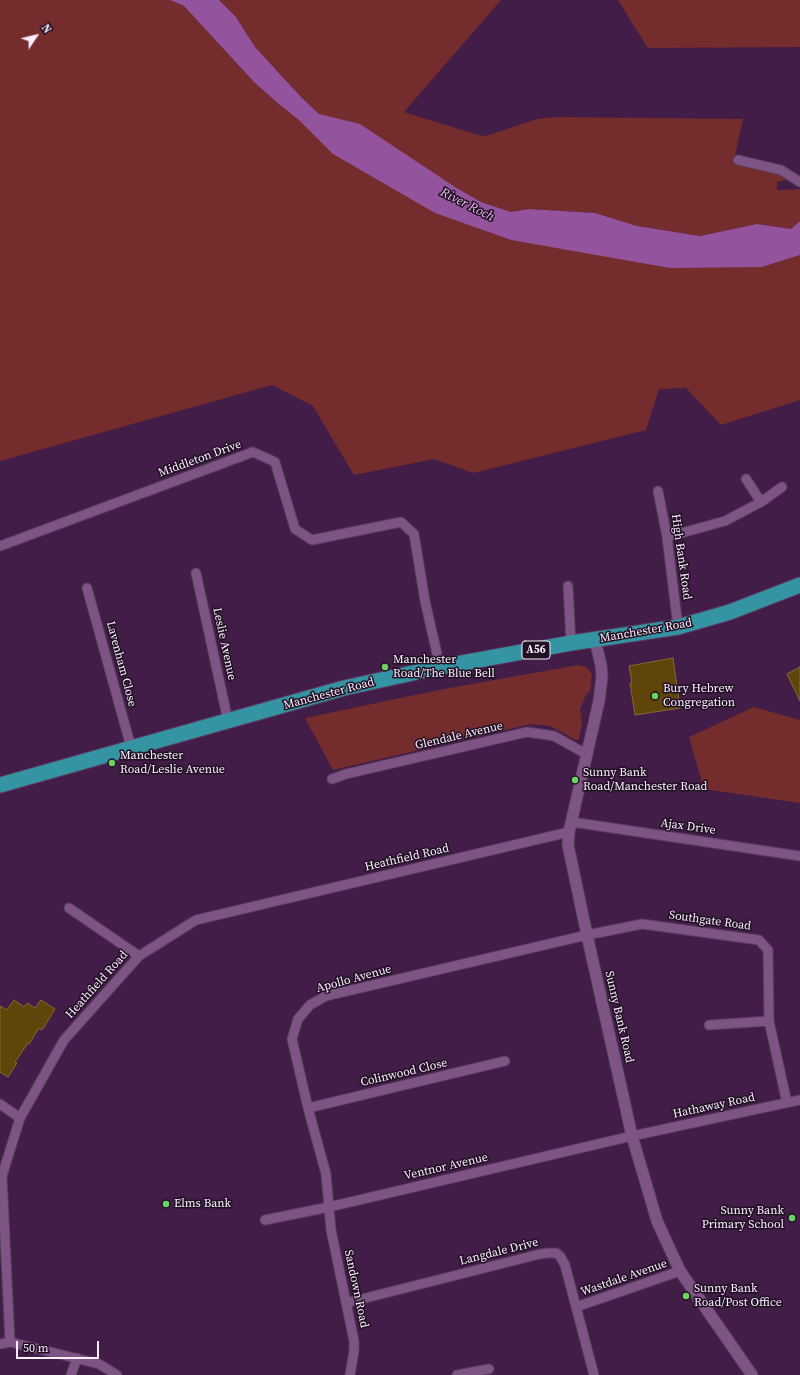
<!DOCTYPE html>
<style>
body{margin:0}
#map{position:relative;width:800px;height:1375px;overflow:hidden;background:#421d48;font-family:"Source Serif 4",serif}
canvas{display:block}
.north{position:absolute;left:16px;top:16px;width:40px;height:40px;-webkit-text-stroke:3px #201023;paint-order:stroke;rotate:55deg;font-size:11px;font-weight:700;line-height:16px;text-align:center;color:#fceefe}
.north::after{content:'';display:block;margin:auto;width:14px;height:18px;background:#fceefe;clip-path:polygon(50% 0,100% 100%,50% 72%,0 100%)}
.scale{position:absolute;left:16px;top:1341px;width:83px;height:18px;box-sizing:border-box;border:2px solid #fceefe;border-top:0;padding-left:5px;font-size:12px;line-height:14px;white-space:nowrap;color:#fceefe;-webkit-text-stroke:3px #201023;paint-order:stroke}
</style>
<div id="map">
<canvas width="800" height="1375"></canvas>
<div class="north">N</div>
<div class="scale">50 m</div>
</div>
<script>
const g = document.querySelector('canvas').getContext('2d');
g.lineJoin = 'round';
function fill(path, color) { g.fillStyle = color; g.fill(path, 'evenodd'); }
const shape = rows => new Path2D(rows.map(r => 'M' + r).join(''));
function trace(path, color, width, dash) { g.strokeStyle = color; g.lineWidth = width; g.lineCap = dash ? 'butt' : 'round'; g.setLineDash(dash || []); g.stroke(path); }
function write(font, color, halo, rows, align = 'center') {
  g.font = font + ' "Source Serif 4",serif'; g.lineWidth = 3; g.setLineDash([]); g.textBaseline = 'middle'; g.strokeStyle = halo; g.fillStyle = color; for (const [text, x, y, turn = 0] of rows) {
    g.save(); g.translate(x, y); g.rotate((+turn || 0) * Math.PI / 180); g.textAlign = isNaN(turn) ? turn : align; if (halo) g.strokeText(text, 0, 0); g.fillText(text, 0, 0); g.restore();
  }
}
fill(shape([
 [0,0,170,0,184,6,254,82,280,105,300,121,435,213,511,240,597,251,762,267,800,255,800,400,721,425,686,388,659,389,646,430,473,473,434,459,354,475,313,406,272,385,0,461],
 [219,0,501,0,404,112,478,135,486,136,537,119,554,117,743,119,734,160,737,163,783,175,791,179,777,182,777,190,800,189,800,221,791,229,757,224,700,236,637,226,595,213,529,209,511,212,481,202,319,114,302,98,255,47,236,17],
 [618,0,800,0,800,47,652,48,647,47],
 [578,665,587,667,592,675,590,691,586,695,580,709,582,723,579,739,577,740,576,740,550,726,531,724,333,770,305,718,439,690],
 [754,707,800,720,800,803,704,789,689,737]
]), '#742c2d');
fill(shape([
 [170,0,219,0,236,17,255,47,302,98,319,114,360,124,455,187,481,202,511,212,529,209,595,213,637,226,700,236,757,224,791,229,800,221,800,255,762,267,670,268,511,240,435,213,333,154,300,121,280,105,254,82,184,6]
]), '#93549d');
const building = shape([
 [673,658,680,708,635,715,630,683,632,683,629,666,673,658],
 [800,667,800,701,787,674,800,667],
 [14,1000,24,1007,27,1003,35,1008,41,1000,55,1009,42,1030,39,1028,29,1044,28,1043,15,1062,17,1063,8,1077,0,1072,0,1006,7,1010,14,1000]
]);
fill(building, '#5f450a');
trace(building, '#896a2d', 1);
const minor = shape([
 [738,160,781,170,800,182],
 [746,479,761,502],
 [658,491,667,537,678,627],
 [667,537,725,521,761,502,782,487],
 [0,546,253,452,275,462,295,529,312,540,401,522,414,534,425,601,440,667],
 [196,573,228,721],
 [568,586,571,643],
 [87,588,131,747],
 [332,779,346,774,527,732,554,736,588,755],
 [572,822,800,856],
 [69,908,139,956],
 [709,1025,769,1021],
 [0,1104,20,1118],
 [308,1108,505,1061],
 [265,1220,329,1207,632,1136,800,1100],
 [346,1303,540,1254,549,1253,556,1253,560,1256,565,1265,594,1375],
 [576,1307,680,1271],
 [10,1342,2,1176,20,1118,64,1040,139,956,196,920,569,832],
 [0,1344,10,1342,99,1364,117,1375],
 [71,1375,77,1358],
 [350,1375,354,1351,354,1341,331,1230,326,1174,308,1108,292,1039,298,1019,310,1005,326,996,587,935,642,924,759,940,768,950,769,1021,787,1103],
 [457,1375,489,1369]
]);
const tertiary = shape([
 [595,640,601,665,602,677,599,701,569,832,568,845,587,935,632,1136,657,1221,680,1271,752,1375]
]);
const trunk = shape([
 [0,785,344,688,440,667,571,643,678,627,730,612,800,585]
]);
trace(minor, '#5b3b60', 11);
trace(tertiary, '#5b3b60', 13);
trace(trunk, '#5b3b60', 17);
trace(minor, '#7d5484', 9);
trace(tertiary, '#7d5484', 11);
trace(trunk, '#3494a4', 15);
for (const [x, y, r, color] of [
 [385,667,4,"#6cd362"],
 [655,696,4,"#6cd362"],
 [112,763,4,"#6cd362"],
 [575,780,4,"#6cd362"],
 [166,1204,4,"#6cd362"],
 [792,1218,4,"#6cd362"],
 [686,1296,4,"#6cd362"]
]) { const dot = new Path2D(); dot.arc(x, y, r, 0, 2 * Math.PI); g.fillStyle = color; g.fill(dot); trace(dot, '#201023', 1.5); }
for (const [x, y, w] of [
 [536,650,28]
]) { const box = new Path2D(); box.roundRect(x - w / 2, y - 9, w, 18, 3); g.fillStyle = '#201023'; g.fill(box); trace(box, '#fceefe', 1); }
write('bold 11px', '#fceefe', null, [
 ["A56",536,650]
]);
write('12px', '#fceefe', '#201023', [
 ["Middleton Drive",200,459,-20],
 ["High Bank Road",681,557,82],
 ["Manchester Road",646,631,-10],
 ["Leslie Avenue",224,644,78],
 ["Lavenham Close",121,664,75],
 ["Manchester Road",329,694,-15],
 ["Glendale Avenue",459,736,-13],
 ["Ajax Drive",688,827,8],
 ["Heathfield Road",407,858,-13],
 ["Southgate Road",710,921,8],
 ["Apollo Avenue",354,979,-15],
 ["Heathfield Road",97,985,-48],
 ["Sunny Bank Road",619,1017,77],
 ["Colinwood Close",404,1073,-13],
 ["Hathaway Road",714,1106,-12],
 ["Ventnor Avenue",446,1167,-13],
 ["Langdale Drive",499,1252,-14],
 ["Wastdale Avenue",624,1278,-19],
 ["Sandown Road",356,1289,78]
]);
write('12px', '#fceefe', '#201023', [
 ["Manchester",393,660],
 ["Road/The Blue Bell",393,674],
 ["Bury Hebrew",663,689],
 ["Congregation",663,703],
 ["Manchester",120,756],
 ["Road/Leslie Avenue",120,770],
 ["Sunny Bank",583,773],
 ["Road/Manchester Road",583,787],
 ["Elms Bank",174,1204],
 ["Sunny Bank",784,1211,"right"],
 ["Primary School",784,1225,"right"],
 ["Sunny Bank",694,1289],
 ["Road/Post Office",694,1303]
], 'left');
write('italic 13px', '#edbaf5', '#201023', [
 ["River Roch",467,205,27]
]);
</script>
